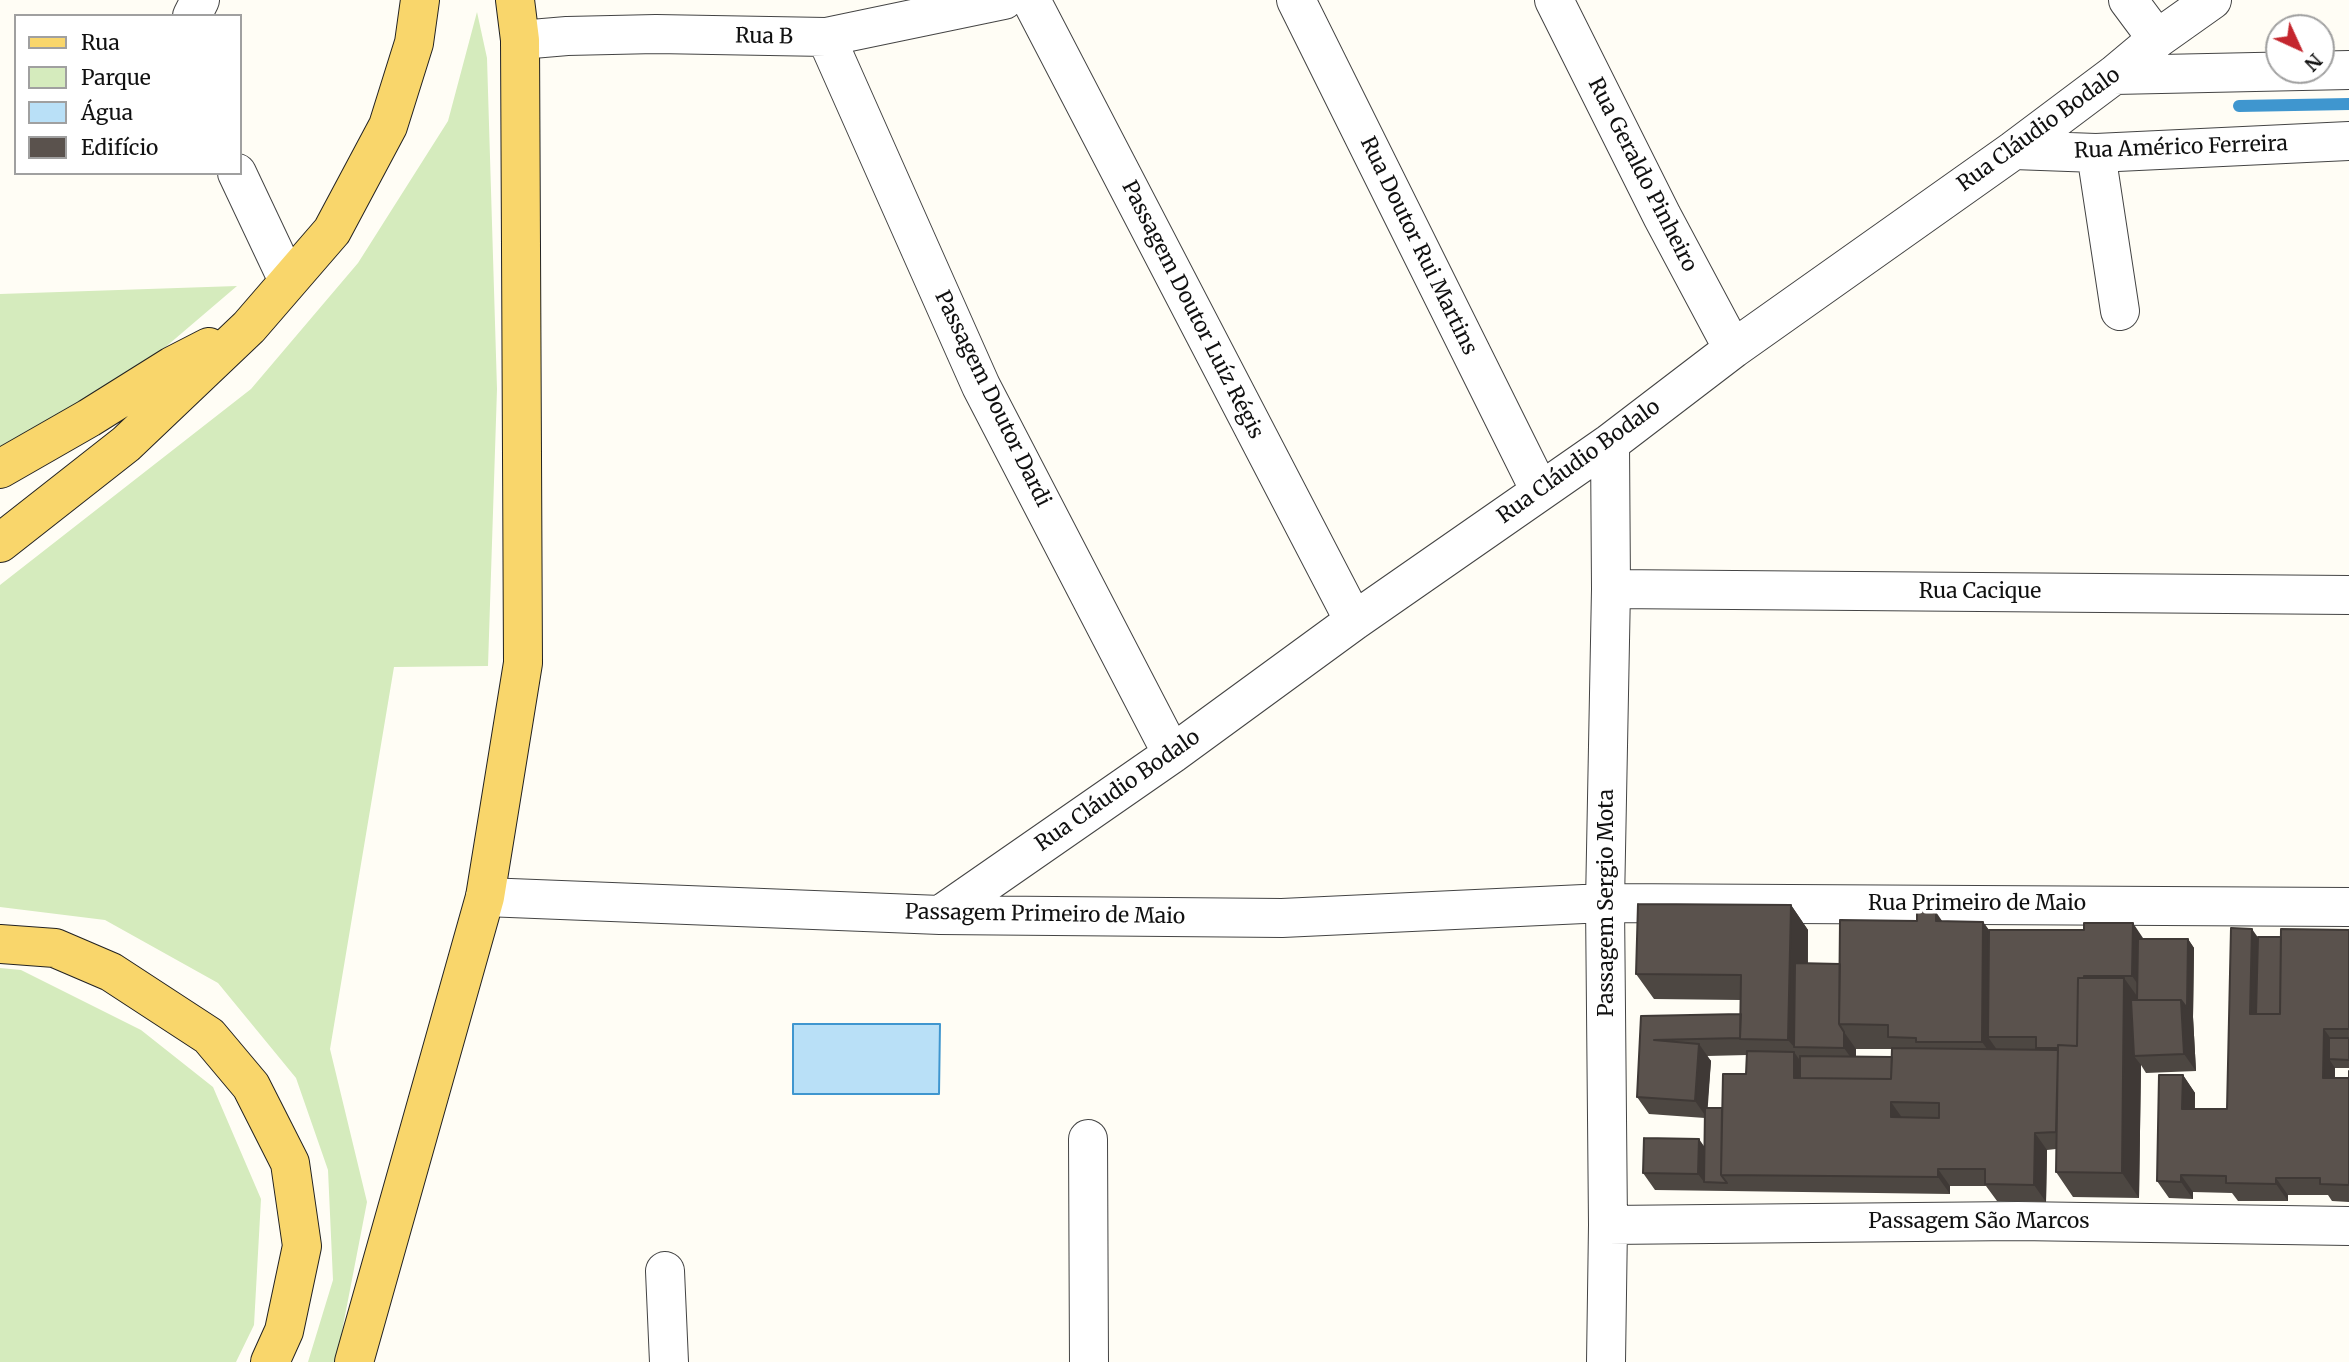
<!DOCTYPE html>
<meta charset="utf-8">
<style>
body{margin:0}
#map{position:relative;width:2349px;height:1362px;overflow:hidden;background:#fffdf5;font-family:Merriweather,serif}
canvas{display:block}
.legend{position:absolute;left:14px;top:14px;width:228px;height:161px;box-sizing:border-box;background:#fff;border:2px solid #a0a0a0;margin:0;padding:9px 12px;list-style:none;font-size:21px;color:#111}
.legend li{display:flex;align-items:center;gap:14px;height:35px}
.legend b{width:35px;border:2px solid #a0a0a0}
.north{position:absolute;left:2265px;top:14px;width:70px;height:70px;box-sizing:border-box;background:#fff;border:2px solid #a0a0a0;border-radius:50%;rotate:135deg;font-size:19px;font-weight:700;line-height:28px;text-align:center;color:#111}
.north::after{content:'';display:block;margin:auto;width:24px;height:32px;background:#c4262e;clip-path:polygon(50% 0,100% 100%,50% 72%,0 100%)}
</style>
<div id="map">
<canvas width="2349" height="1362"></canvas>
<ul class="legend">
<li><b style="height:9px;background:#f9d66b"></b>Rua</li>
<li><b style="height:19px;background:#d5ebbd"></b>Parque</li>
<li><b style="height:19px;background:#b9e0f7"></b>Água</li>
<li><b style="height:19px;background:#5a524d"></b>Edifício</li>
</ul>
<div class="north">N</div>
</div>
<script>
const g = document.querySelector('canvas').getContext('2d');
g.lineJoin = 'round';
function fill(path, color) { g.fillStyle = color; g.fill(path, 'evenodd'); }
const shape = rows => new Path2D(rows.map(r => 'M' + r).join(''));
function trace(path, color, width, dash) { g.strokeStyle = color; g.lineWidth = width; g.lineCap = dash ? 'butt' : 'round'; g.setLineDash(dash || []); g.stroke(path); }
function write(font, color, halo, rows, align = 'center') {
  g.font = font + ' Merriweather,serif'; g.lineWidth = 7; g.setLineDash([]); g.textBaseline = 'middle'; g.strokeStyle = halo; g.fillStyle = color; for (const [text, x, y, turn = 0] of rows) {
    g.save(); g.translate(x, y); g.rotate((+turn || 0) * Math.PI / 180); g.textAlign = isNaN(turn) ? turn : align; if (halo) g.strokeText(text, 0, 0); g.fillText(text, 0, 0); g.restore();
  }
}
fill(shape([
 [477,12,487,58,497,389,488,666,394,667,330,1049,367,1202,336,1362,308,1362,333,1280,328,1170,296,1078,218,983,105,920,0,907,0,585,251,389,358,263,448,121],
 [237,286,87,414,0,467,0,294],
 [0,968,21,970,141,1030,213,1087,261,1199,254,1325,236,1362,0,1362]
]), '#d5ebbd');
const water = shape([
 [793,1024,940,1024,939,1094,793,1094,793,1024]
]);
fill(water, '#b9e0f7');
trace(water, '#3f96cf', 2);
trace(shape([
 [2239,106,2349,104]
]), '#3f96cf', 12);
const minor = shape([
 [1031,0,1354,621],
 [1296,0,1540,491],
 [1554,0,1662,216,1733,349],
 [2128,0,2157,39],
 [192,16,200,0],
 [826,37,981,386,1172,754],
 [520,40,567,36,656,34,826,37,1004,0],
 [2114,75,2349,70],
 [2014,150,2096,153,2349,141],
 [2096,153,2120,311],
 [237,173,288,281],
 [1611,589,2349,595],
 [485,897,940,915,1282,918,1605,903,2349,907],
 [940,915,1172,754,1354,621,1610,443,1733,349,2014,150,2114,75,2157,39,2212,0],
 [1088,1139,1089,1362],
 [1608,1225,2018,1221,2349,1226],
 [665,1271,669,1362],
 [1606,1362,1608,1225,1605,903,1611,589,1610,443]
]);
const major = shape([
 [0,469,89,418,172,366,209,347],
 [0,543,126,444,249,327,332,231,388,126,414,43,420,0],
 [0,944,55,948,111,972,209,1036,251,1086,290,1163,302,1246,284,1331,270,1362],
 [354,1362,485,897,523,663,520,40,515,0]
]);
trace(minor, '#444', 40);
trace(major, '#222', 40);
trace(minor, '#fff', 38);
trace(major, '#f9d66b', 38);
fill(shape([
 [1791,905,1808,930,1808,963,1840,964,1942,922,1983,922,1989,930,2143,939,2188,939,2194,948,2193,1017,2196,1071,2146,1073,2141,1065,2139,1198,2073,1197,2056,1172,2056,1149,2047,1150,2046,1202,1997,1201,1986,1186,1950,1186,1950,1194,1655,1190,1643,1173,1704,1147,1705,1118,1649,1114,1637,1097,1641,1016,1741,1014,1741,1000,1654,999,1636,974],
 [1856,1049,1892,1049,1892,1057,1856,1056],
 [1747,1055,1746,1074,1722,1108,1707,1108,1711,1061,1707,1056],
 [2349,930,2349,1068,2335,1068,2335,1078,2349,1078,2349,1071,2349,1202,2332,1201,2328,1195,2288,1195,2288,1201,2238,1201,2232,1193,2193,1192,2193,1199,2169,1198,2157,1181,2183,1075,2195,1093,2195,1109,2227,1109,2258,937,2281,937]
]), '#4d4742');
fill(shape([
 [1791,905,1808,930,1806,1047,1794,1047,1788,1040],
 [1936,912,1953,937,1936,921],
 [1983,922,2001,947,1988,1037,2000,1054,2000,1067,1982,1042],
 [2133,923,2145,941,2144,993,2132,976],
 [2252,929,2264,946,2263,1022,2250,1014],
 [2188,939,2194,948,2193,1017,2196,1071,2184,1054,2181,1000],
 [2124,978,2142,1003,2134,1056,2141,1065,2139,1198,2122,1173],
 [2324,1029,2336,1046,2329,1059,2335,1068,2335,1095,2323,1078],
 [1844,1032,1856,1049,1856,1065,1844,1048],
 [1699,1044,1711,1061,1707,1118,1695,1101],
 [1794,1052,1806,1069,1806,1086,1794,1078],
 [2183,1075,2195,1093,2194,1126,2182,1109],
 [1891,1102,1903,1119,1891,1117],
 [2035,1133,2047,1150,2046,1202,2034,1185],
 [1699,1139,1711,1156,1704,1182,1698,1174],
 [1938,1169,1950,1186,1950,1194,1938,1177],
 [2181,1175,2193,1192,2193,1199,2181,1182],
 [2276,1178,2288,1195,2288,1201,2276,1184]
]), '#3f3936');
const building = shape([
 [1638,904,1791,905,1788,1040,1740,1039,1741,975,1636,974,1638,904],
 [1917,912,1936,912,1936,921,1983,922,1982,1042,1916,1042,1916,1038,1888,1037,1888,1025,1839,1024,1840,920,1917,921,1917,912],
 [2084,923,2133,923,2132,976,2084,976,2084,978,2078,978,2077,1046,2058,1045,2058,1048,2036,1048,2036,1037,1988,1037,1989,930,2084,930,2084,923],
 [2231,928,2252,929,2250,1014,2280,1014,2281,929,2349,930,2349,1029,2324,1029,2323,1078,2349,1078,2349,1071,2349,1185,2320,1184,2320,1178,2276,1178,2276,1184,2226,1183,2226,1176,2181,1175,2181,1182,2157,1181,2159,1075,2183,1075,2182,1109,2227,1109,2231,928],
 [2258,937,2281,937,2280,1014,2256,1014,2258,937],
 [2138,939,2188,939,2187,1008,2181,1000,2137,1000,2138,939],
 [1795,963,1840,964,1839,1024,1844,1032,1844,1048,1794,1047,1795,963],
 [2078,978,2124,978,2122,1173,2056,1172,2058,1045,2077,1046,2078,978],
 [2131,1000,2181,1000,2184,1054,2134,1056,2131,1000],
 [1741,1014,1740,1038,1654,1040,1699,1044,1695,1101,1637,1097,1641,1016,1741,1014],
 [2329,1038,2349,1038,2349,1060,2329,1059,2329,1038],
 [1892,1048,2058,1050,2056,1132,2035,1133,2034,1185,1985,1184,1985,1169,1938,1169,1938,1177,1721,1175,1723,1074,1746,1074,1747,1051,1794,1052,1794,1078,1891,1079,1892,1048],
 [1891,1102,1939,1103,1939,1118,1891,1117,1891,1102],
 [1800,1056,1892,1057,1891,1079,1800,1078,1800,1056],
 [1705,1108,1722,1108,1721,1175,1727,1183,1704,1182,1705,1108],
 [1644,1138,1699,1139,1698,1174,1643,1173,1644,1138]
]);
fill(building, '#5a524d');
trace(building, '#3f3936', 2);
write('21px', '#111', '#fff', [
 ["Rua B",764,37,1],
 ["Rua Cláudio Bodalo",2039,130,-36],
 ["Rua Américo Ferreira",2181,148,-2],
 ["Rua Geraldo Pinheiro",1642,175,63],
 ["Rua Doutor Rui Martins",1418,246,64],
 ["Passagem Doutor Luíz Régis",1192,310,63],
 ["Passagem Doutor Dardi",992,399,64],
 ["Rua Cláudio Bodalo",1579,462,-36],
 ["Rua Cacique",1980,592],
 ["Rua Cláudio Bodalo",1118,791,-35],
 ["Passagem Sergio Mota",1607,903,-90],
 ["Rua Primeiro de Maio",1977,904],
 ["Passagem Primeiro de Maio",1045,915,1],
 ["Passagem São Marcos",1979,1222]
]);
</script>
